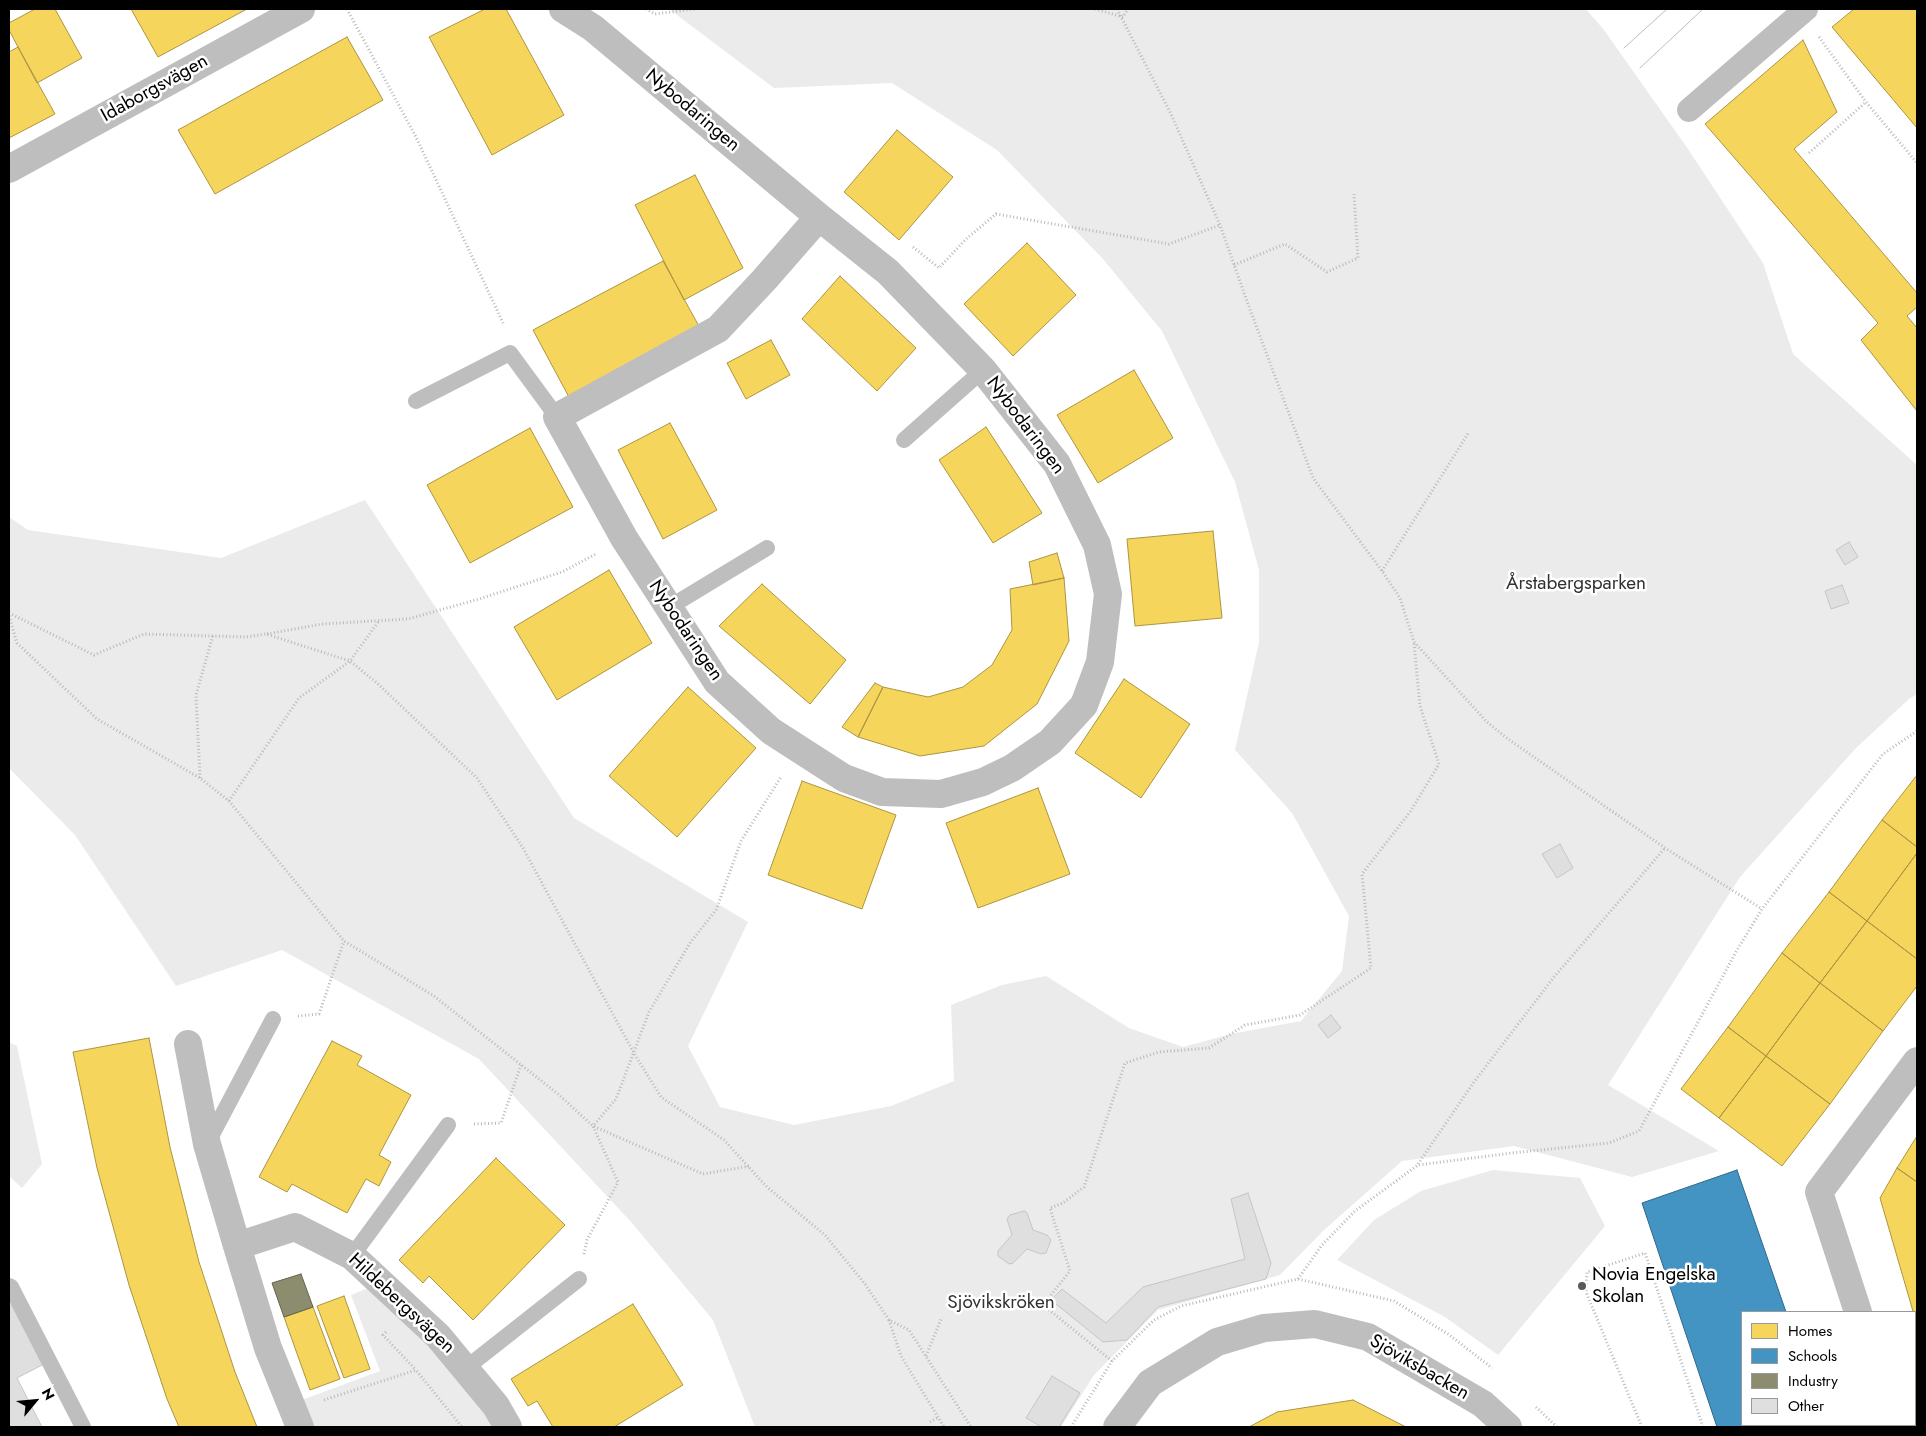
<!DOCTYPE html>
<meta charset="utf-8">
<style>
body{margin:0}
#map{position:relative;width:1926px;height:1436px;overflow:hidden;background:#fff;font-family:Jost,sans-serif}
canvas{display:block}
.frame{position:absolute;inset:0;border:10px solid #000;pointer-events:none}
.legend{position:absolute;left:1741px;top:1311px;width:175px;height:115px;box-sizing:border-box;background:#fff;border:1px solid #999;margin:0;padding:6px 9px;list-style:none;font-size:15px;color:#000}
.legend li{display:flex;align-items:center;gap:10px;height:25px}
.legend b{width:25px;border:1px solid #999}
.north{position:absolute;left:10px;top:1376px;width:50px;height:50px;-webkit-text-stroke:4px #fff;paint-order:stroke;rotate:62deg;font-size:14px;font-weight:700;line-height:20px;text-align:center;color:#000}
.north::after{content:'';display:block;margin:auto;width:18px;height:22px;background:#000;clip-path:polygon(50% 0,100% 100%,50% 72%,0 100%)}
</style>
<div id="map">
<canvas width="1926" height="1436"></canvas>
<div class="frame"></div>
<ul class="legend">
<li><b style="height:14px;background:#f6d55c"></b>Homes</li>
<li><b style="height:14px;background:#4393c3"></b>Schools</li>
<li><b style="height:14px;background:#8c8c6e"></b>Industry</li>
<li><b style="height:14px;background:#dfdfdf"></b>Other</li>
</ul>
<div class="north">N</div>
</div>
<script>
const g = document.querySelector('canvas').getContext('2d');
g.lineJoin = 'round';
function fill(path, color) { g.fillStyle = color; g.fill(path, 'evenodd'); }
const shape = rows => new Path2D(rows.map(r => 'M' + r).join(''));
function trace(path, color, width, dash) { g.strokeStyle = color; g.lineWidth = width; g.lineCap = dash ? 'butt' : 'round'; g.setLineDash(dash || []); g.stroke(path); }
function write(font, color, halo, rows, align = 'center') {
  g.font = font + ' Jost,sans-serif'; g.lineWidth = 5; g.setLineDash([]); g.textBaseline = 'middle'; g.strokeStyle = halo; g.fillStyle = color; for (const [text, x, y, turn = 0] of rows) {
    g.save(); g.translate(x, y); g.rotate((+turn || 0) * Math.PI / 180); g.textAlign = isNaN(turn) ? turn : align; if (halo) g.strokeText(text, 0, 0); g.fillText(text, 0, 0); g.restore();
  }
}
fill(shape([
 [669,9,1586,9,1604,30,1688,149,1763,263,1793,354,1917,465,1917,694,1909,699,1856,748,1740,877,1608,1085,1719,1151,1632,1177,1514,1146,1402,1161,1323,1231,1280,1275,1158,1310,1094,1375,1061,1427,755,1427,713,1320,632,1223,479,1059,282,950,176,986,75,835,9,768,9,517,28,530,221,558,365,500,574,818,748,922,688,1046,720,1107,794,1125,891,1106,954,1081,951,1005,1002,985,1046,976,1129,1028,1183,1047,1231,1034,1301,1021,1342,971,1349,916,1292,813,1235,750,1259,642,1259,570,1235,482,1162,331,1103,259,997,150,892,83,774,88],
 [9,1042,17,1046,42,1164,22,1188,9,1176],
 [1493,1170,1580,1178,1605,1226,1498,1355,1445,1317,1337,1260,1374,1220,1421,1191],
 [371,1287,427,1342,479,1401,493,1427,314,1427,302,1400,380,1371,351,1295]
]), '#ebebeb');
const homes = shape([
 [35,9,55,9,82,58,37,83,9,30,9,23,35,9],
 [131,9,247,9,158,57,131,9],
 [485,9,506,9,564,115,492,155,429,37,485,9],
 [1854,9,1917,9,1917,128,1832,27,1854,9],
 [347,37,383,100,215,194,178,130,347,37],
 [1803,40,1837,112,1794,149,1917,293,1917,307,1907,316,1917,328,1917,411,1861,340,1878,323,1705,124,1803,40],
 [18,47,55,114,9,138,9,52,18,47],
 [897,130,953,177,899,240,844,192,897,130],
 [695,175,743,268,684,300,635,205,695,175],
 [1027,243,1076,295,1013,356,964,304,1027,243],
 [663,261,700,328,570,399,533,330,663,261],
 [840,276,916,348,877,391,802,319,840,276],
 [771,340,790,375,746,399,727,363,771,340],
 [1134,370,1173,438,1098,483,1057,415,1134,370],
 [670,423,717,510,663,539,618,450,670,423],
 [986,427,1042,513,993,543,939,460,986,427],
 [530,428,573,507,470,563,427,485,530,428],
 [1213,531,1222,618,1135,626,1127,539,1213,531],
 [1057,553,1064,578,1033,585,1029,562,1057,553],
 [609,570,652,643,557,700,514,627,609,570],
 [1064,578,1069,641,1037,704,984,746,920,756,858,737,883,687,928,697,963,687,992,665,1012,630,1010,589,1064,578],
 [762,584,846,660,810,704,719,626,762,584],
 [1124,679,1190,724,1141,798,1075,753,1124,679],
 [875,683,883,687,858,737,842,727,875,683],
 [688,687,756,748,677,837,609,776,688,687],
 [1917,775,1917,847,1882,820,1917,775],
 [802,781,896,815,862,909,768,875,802,781],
 [1038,788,1070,874,978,908,946,823,1038,788],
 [1882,820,1917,847,1917,853,1867,921,1829,892,1882,820],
 [1917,853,1917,959,1867,921,1917,853],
 [1829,892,1867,921,1820,983,1782,953,1829,892],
 [1867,921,1917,959,1917,986,1883,1031,1820,983,1867,921],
 [1782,953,1820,983,1766,1056,1728,1027,1782,953],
 [1820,983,1883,1031,1830,1104,1766,1056,1820,983],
 [1728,1027,1766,1056,1719,1118,1681,1089,1728,1027],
 [149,1038,170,1147,199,1262,235,1372,257,1427,179,1427,167,1399,129,1285,97,1168,73,1052,149,1038],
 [332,1041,362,1056,357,1065,411,1095,379,1155,391,1162,379,1186,366,1179,347,1213,292,1184,287,1192,259,1177,332,1041],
 [1766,1056,1830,1104,1782,1166,1719,1118,1766,1056],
 [1917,1136,1917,1182,1897,1168,1917,1136],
 [496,1158,565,1225,473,1320,429,1276,423,1283,399,1260,496,1158],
 [1897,1168,1917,1182,1917,1325,1880,1198,1897,1168],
 [344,1296,370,1369,344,1378,317,1306,344,1296],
 [633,1304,683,1385,614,1427,553,1427,537,1401,528,1406,511,1379,633,1304],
 [313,1307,340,1379,310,1390,284,1317,313,1307],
 [1353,1400,1406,1427,1249,1427,1277,1412,1353,1400]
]);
fill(homes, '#f6d55c');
trace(homes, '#ac9540', 1);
const schools = shape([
 [1737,1170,1786,1312,1742,1312,1742,1425,1824,1425,1825,1427,1717,1427,1642,1203,1737,1170]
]);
fill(schools, '#4393c3');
trace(schools, '#2f6788', 1);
const industry = shape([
 [301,1274,313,1307,284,1317,272,1283,301,1274]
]);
fill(industry, '#8c8c6e');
trace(industry, '#62624d', 1);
const building = shape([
 [1849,542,1858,557,1845,565,1836,550,1849,542],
 [1842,585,1849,603,1831,609,1825,591,1842,585],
 [1560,844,1573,868,1557,878,1542,854,1560,844],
 [1331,1015,1341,1028,1328,1038,1318,1025,1331,1015],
 [1248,1193,1271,1263,1266,1279,1158,1307,1127,1340,1103,1342,1051,1300,1062,1289,1106,1323,1143,1287,1245,1259,1231,1199,1248,1193],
 [1024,1211,1027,1213,1033,1230,1047,1235,1051,1240,1046,1253,1041,1254,1027,1249,1013,1263,1009,1264,998,1256,998,1251,1012,1235,1007,1219,1010,1215,1024,1211],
 [13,1304,44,1364,17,1378,42,1427,9,1427,9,1306,13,1304],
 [1052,1376,1080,1393,1059,1427,1042,1427,1026,1418,1052,1376]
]);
fill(building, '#dfdfdf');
trace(building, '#c6c6c6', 1);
trace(shape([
 [347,9,416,137,504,325],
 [646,9,655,14,695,9],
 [1095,9,1123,17,1128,9],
 [1117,9,1170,112,1220,225,1248,304,1313,478,1382,571,1400,598,1414,642,1487,722,1508,739,1665,848,1762,909],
 [1819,37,1866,102,1917,163],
 [1809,153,1866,102],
 [913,247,939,268,966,239,996,214,1169,244,1220,225],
 [1234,265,1285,244,1327,272,1358,258,1354,194],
 [1382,571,1469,432],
 [9,613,94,655,144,634,246,637,266,634,350,661,377,683,477,778,523,848,635,1055,661,1097,724,1140,767,1187,825,1235,865,1284,889,1320,909,1330,971,1427],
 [9,616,17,643,97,719,200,778,229,801,344,941,434,996,558,1094,593,1126,703,1174,750,1166],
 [267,634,322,624,408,619,479,599,562,572,596,554],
 [200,778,196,695,213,635],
 [229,801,299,698,350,661,379,621],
 [298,1016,319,1014,344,941],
 [474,1124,501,1123,521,1065],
 [1418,1164,1474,1082,1554,977,1665,848],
 [584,1254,587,1240,618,1182,593,1126,616,1099,649,1012,690,943,716,910,741,841,781,777],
 [1298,1279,1322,1245,1355,1211,1418,1165,1512,1153,1609,1143,1639,1131,1737,950,1762,909,1883,754,1917,731],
 [889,1320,901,1356,944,1427],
 [386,1332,383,1335,416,1370],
 [1915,1349,1917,1348],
 [926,1356,942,1317],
 [1112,1361,1043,1305,1070,1271,1050,1208,1063,1203,1084,1187,1125,1063,1159,1052,1209,1048,1245,1025,1300,1015,1371,968,1362,874,1410,812,1439,764,1420,706,1414,643],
 [324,1400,416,1370,462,1427],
 [1536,1407,1557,1427],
 [930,1422,937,1418],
 [1071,1427,1112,1361,1154,1320,1181,1306,1298,1279,1394,1301,1448,1334,1492,1368],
 [1642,1427,1586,1292,1587,1272,1645,1253,1703,1427]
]), '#b9b9b9', 3, [1, 2.5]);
trace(shape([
 [416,401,510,353,557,417],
 [904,440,983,370],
 [668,608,767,548],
 [207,1144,273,1019],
 [352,1256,448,1125],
 [9,1286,11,1287,83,1427],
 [466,1368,579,1279]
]), '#bebebe', 16);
trace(shape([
 [1689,110,1806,9]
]), '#bebebe', 24);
trace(shape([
 [563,9,593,28,819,217,888,272,983,370,1057,464,1097,545,1108,594,1100,662,1084,705,1050,742,1012,768,983,782,941,794,882,792,844,778,771,731,717,682,624,538,557,417,718,329,764,280,819,217],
 [9,169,301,9],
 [188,1044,207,1144,237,1246],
 [1858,1312,1819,1192,1917,1061],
 [1896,1425,1897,1427],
 [300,1427,268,1348,237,1246,295,1227,352,1256,438,1336,496,1406,508,1427]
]), '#bebebe', 28);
trace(shape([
 [1117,1427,1150,1383,1217,1342,1264,1328,1315,1324,1368,1337,1483,1404,1508,1427]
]), '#bebebe', 28);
trace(shape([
 [1624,48,1667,9],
 [1640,68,1703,9]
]), '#bebebe', 1);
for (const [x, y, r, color] of [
 [1582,1286,5,"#595959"]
]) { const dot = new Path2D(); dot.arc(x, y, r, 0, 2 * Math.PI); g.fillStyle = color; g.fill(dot); trace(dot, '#fff', 2); }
write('19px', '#000', '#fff', [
 ["Idaborgsvägen",155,89,-29],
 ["Nybodaringen",692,111,40],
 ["Nybodaringen",1025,426,53],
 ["Nybodaringen",685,631,56],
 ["Hildebergsvägen",401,1304,43],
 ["Sjöviksbacken",1419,1368,30]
]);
write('19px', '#323232', '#fff', [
 ["Årstabergsparken",1576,584],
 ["Sjövikskröken",1001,1303]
]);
write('19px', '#000', '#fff', [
 ["Novia Engelska",1592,1275],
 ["Skolan",1592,1297]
], 'left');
</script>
